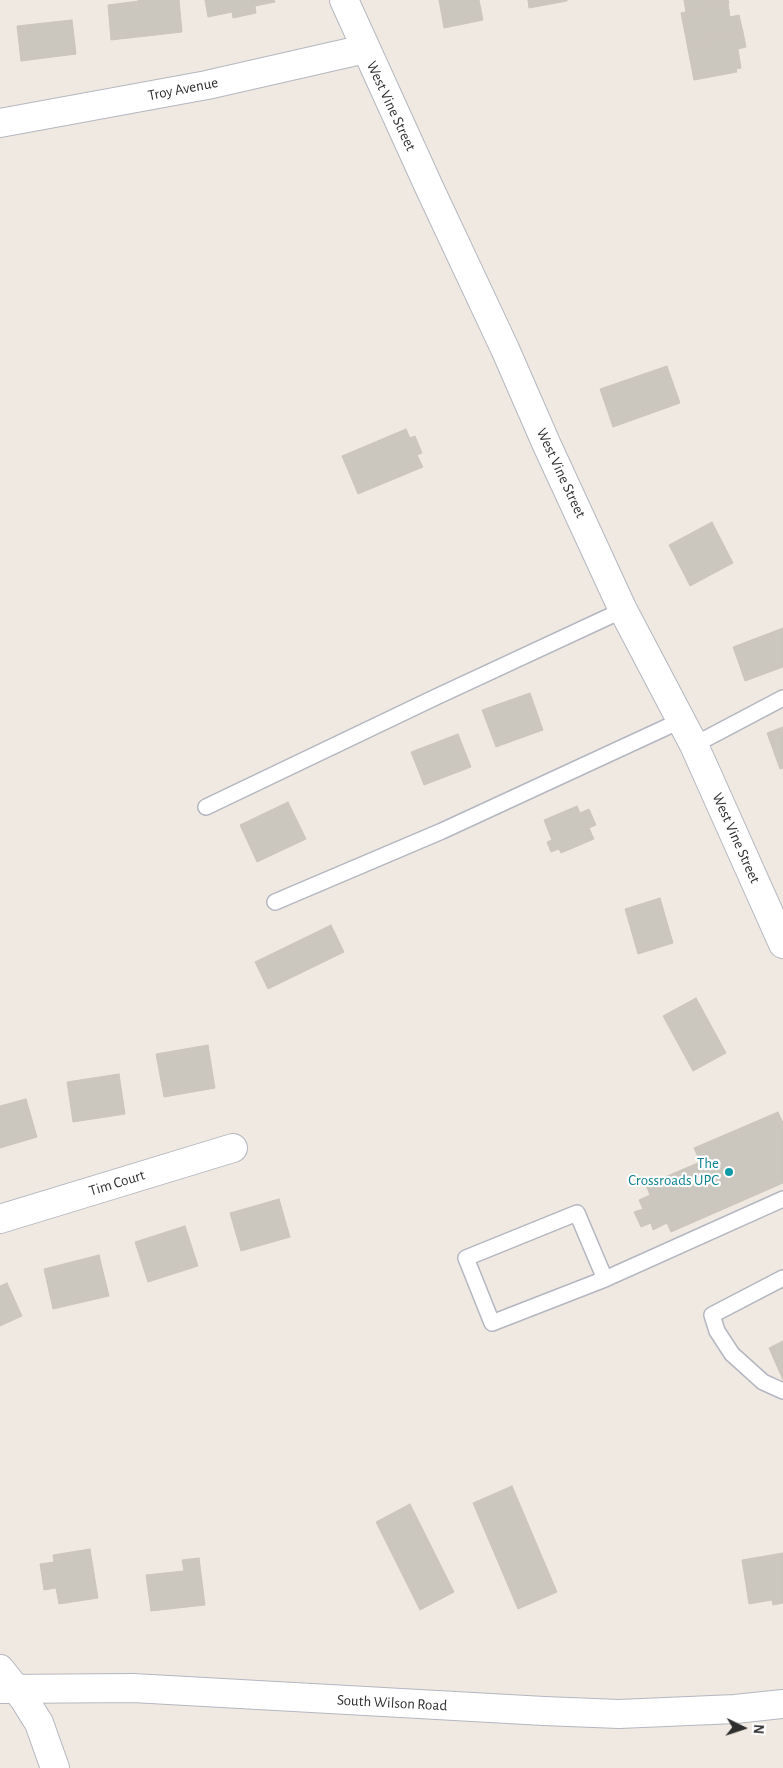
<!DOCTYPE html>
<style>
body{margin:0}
#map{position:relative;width:783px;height:1768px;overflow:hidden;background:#efe9e1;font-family:"Alegreya Sans",sans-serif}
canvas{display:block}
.north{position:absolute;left:718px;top:1703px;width:50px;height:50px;-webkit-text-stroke:4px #fff;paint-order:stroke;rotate:94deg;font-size:14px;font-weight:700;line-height:20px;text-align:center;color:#2e2e2e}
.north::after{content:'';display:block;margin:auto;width:18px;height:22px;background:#2e2e2e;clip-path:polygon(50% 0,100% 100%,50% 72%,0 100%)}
</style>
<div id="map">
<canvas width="783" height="1768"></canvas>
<div class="north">N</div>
</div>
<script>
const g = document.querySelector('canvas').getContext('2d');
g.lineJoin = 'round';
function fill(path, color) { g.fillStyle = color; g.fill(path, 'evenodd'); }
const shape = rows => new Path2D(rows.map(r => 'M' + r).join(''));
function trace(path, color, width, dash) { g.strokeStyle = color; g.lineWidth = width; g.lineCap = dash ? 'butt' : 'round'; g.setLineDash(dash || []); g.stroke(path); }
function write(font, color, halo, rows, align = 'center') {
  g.font = font + ' "Alegreya Sans",sans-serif'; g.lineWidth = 4.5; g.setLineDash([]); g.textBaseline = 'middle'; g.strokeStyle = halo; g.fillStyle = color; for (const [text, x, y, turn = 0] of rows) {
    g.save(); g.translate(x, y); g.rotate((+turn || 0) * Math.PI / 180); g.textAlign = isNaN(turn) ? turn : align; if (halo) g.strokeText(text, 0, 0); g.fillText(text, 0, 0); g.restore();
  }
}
const building = shape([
 [138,0,179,0,182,32,111,40,108,5,139,1,138,0],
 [205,0,274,0,275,2,255,6,256,13,233,18,232,12,208,17,205,0],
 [439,0,479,0,483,20,444,28,439,0],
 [528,0,567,0,567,1,529,8,528,0],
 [684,0,728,0,729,3,686,12,684,0],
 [728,3,730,17,739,15,743,32,687,44,681,13,728,3],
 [72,20,76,54,21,61,17,26,72,20],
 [743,32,746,47,738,49,741,68,736,69,737,72,694,80,687,44,743,32],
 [667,366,680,403,613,427,600,389,667,366],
 [406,429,410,438,415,436,422,453,417,455,423,467,358,494,342,456,406,429],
 [712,522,733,563,690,586,669,545,712,522],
 [783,628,783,667,745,681,733,647,783,628],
 [530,693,543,730,496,747,482,710,530,693],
 [783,727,783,768,780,769,767,733,783,727],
 [458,734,471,767,424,785,411,752,458,734],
 [288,802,306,839,257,862,240,825,288,802],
 [577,806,580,813,589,809,596,825,589,828,594,839,561,853,559,849,551,852,547,842,552,840,544,820,577,806],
 [660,898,673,943,638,954,625,909,660,898],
 [331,925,344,952,268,989,255,962,331,925],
 [696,998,726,1053,693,1071,663,1016,696,998],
 [208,1045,215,1088,164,1097,156,1054,208,1045],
 [119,1074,125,1114,73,1122,67,1082,119,1074],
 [26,1099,37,1137,0,1148,0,1106,26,1099],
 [778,1112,783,1123,783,1183,671,1232,667,1223,653,1230,651,1223,641,1227,634,1212,643,1209,639,1200,650,1195,646,1185,700,1162,694,1148,778,1112],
 [279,1199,290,1237,241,1251,230,1213,279,1199],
 [185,1226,198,1266,148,1282,135,1242,185,1226],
 [99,1255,109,1296,53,1309,44,1269,99,1255],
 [7,1283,22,1316,0,1326,0,1286,7,1283],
 [783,1341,783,1380,769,1348,783,1341],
 [512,1486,557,1592,518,1609,473,1503,512,1486],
 [410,1504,454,1592,420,1610,376,1522,410,1504],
 [90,1549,98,1598,59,1604,56,1588,44,1590,40,1564,54,1562,53,1555,90,1549],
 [783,1553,783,1603,773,1605,772,1600,749,1604,742,1560,783,1553],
 [199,1558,205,1605,151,1611,146,1575,184,1571,182,1560,199,1558]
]);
fill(building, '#cbc7bf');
trace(building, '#cbc5ba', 1);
const service = shape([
 [694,745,783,698],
 [206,807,436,697,623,610],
 [275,902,442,831,682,720],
 [783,1278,712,1315,717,1331,732,1354,763,1382,783,1391],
 [605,1279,577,1213,466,1258,492,1323,605,1279,783,1199]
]);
const minor = shape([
 [0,123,207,85,365,49],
 [0,1219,233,1148],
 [0,1669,24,1699,39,1723,55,1768]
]);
const secondary = shape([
 [344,0,429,187,505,349,546,443,623,610,694,745,783,944],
 [0,1689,133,1688,544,1711,619,1714,735,1709,783,1704]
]);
trace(service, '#b4b7c1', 18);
trace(minor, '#b4b7c1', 30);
trace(secondary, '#b4b7c1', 30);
trace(service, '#fff', 15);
trace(minor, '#fff', 28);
trace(secondary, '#fff', 28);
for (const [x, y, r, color] of [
 [729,1172,5,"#0f9aa8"]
]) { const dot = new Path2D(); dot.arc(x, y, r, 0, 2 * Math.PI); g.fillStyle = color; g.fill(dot); trace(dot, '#fff', 2); }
write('15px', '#2e2e2e', '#fff', [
 ["Troy Avenue",183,89,-11],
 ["West Vine Street",391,106,65],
 ["West Vine Street",561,473,65],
 ["West Vine Street",736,838,66],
 ["Tim Court",117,1183,-17],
 ["South Wilson Road",392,1703,3]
]);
write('15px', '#0d838f', '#fff', [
 ["The",719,1163],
 ["Crossroads UPC",719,1180]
], 'right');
</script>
